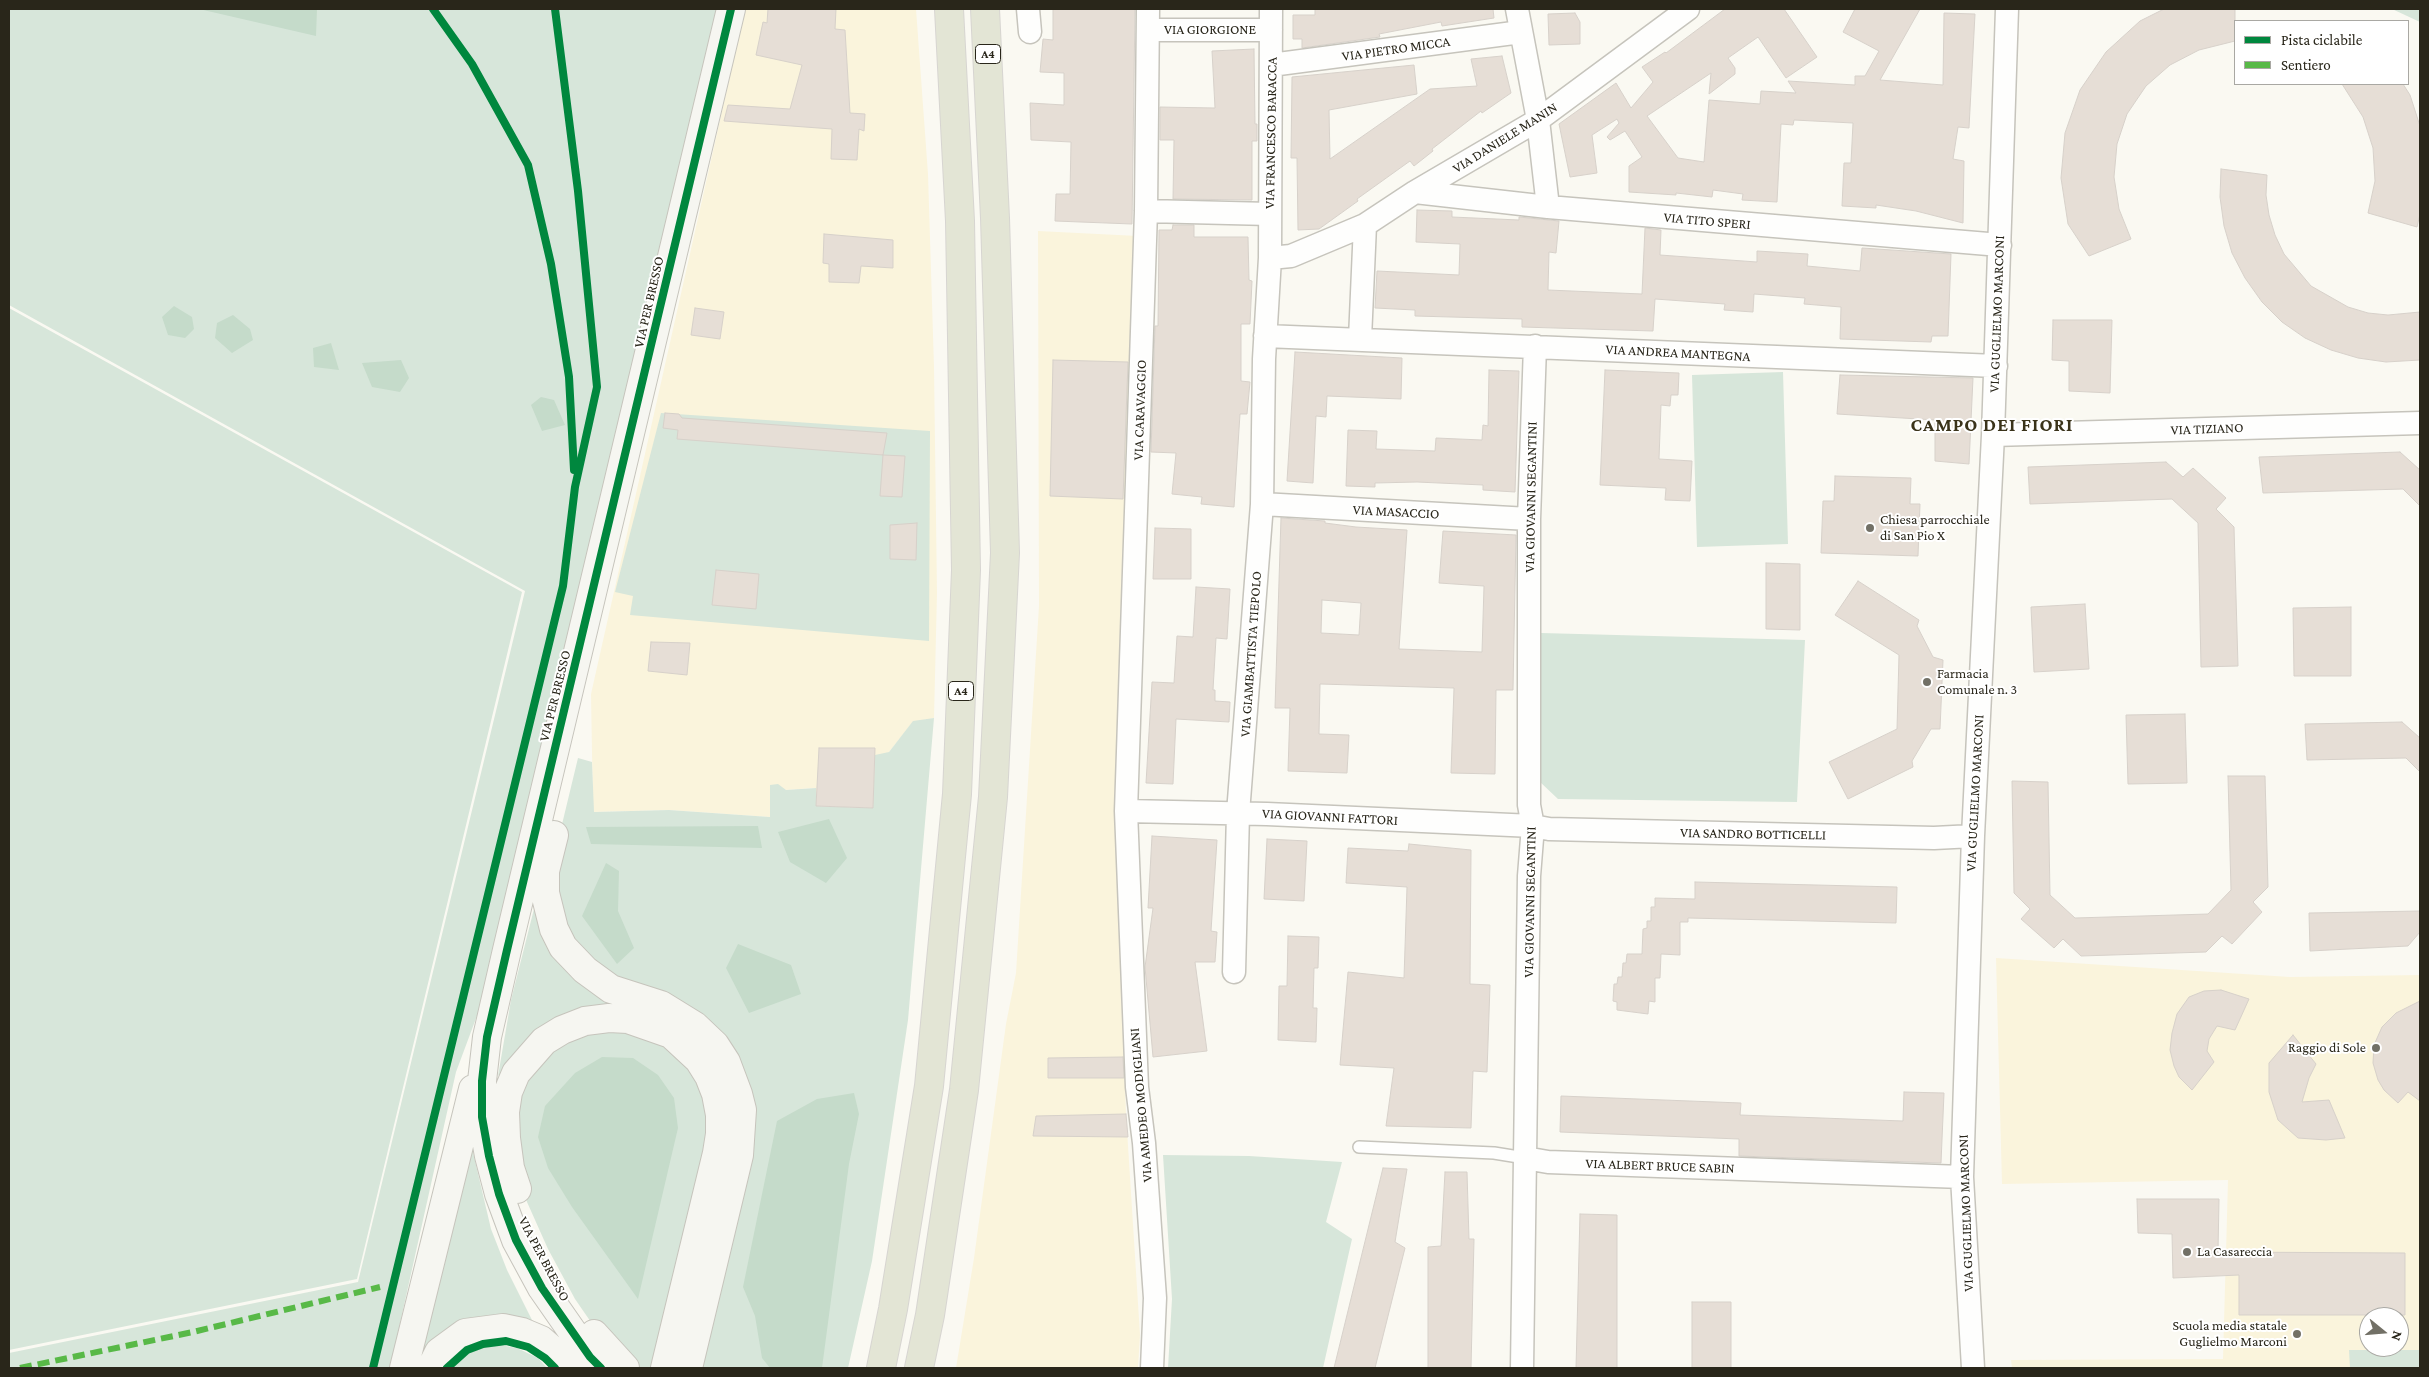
<!DOCTYPE html>
<style>
body{margin:0}
#map{position:relative;width:2429px;height:1377px;overflow:hidden;background:#faf9f2;font-family:"Crimson Pro",serif}
canvas{display:block}
.frame{position:absolute;inset:0;border:10px solid #29261a;pointer-events:none}
.legend{position:absolute;left:2234px;top:20px;width:175px;height:65px;box-sizing:border-box;background:#fff;border:1px solid #a9a8a3;margin:0;padding:6px 9px;list-style:none;font-size:15px;color:#29261a}
.legend li{display:flex;align-items:center;gap:10px;height:25px}
.legend b{width:25px;border:1px solid #a9a8a3}
.north{position:absolute;left:2359px;top:1307px;width:50px;height:50px;box-sizing:border-box;background:#fff;border:1px solid #a9a8a3;border-radius:50%;rotate:107deg;font-size:14px;font-weight:700;line-height:20px;text-align:center;color:#29261a}
.north::after{content:'';display:block;margin:auto;width:18px;height:22px;background:#727066;clip-path:polygon(50% 0,100% 100%,50% 72%,0 100%)}
</style>
<div id="map">
<canvas width="2429" height="1377"></canvas>
<div class="frame"></div>
<ul class="legend">
<li><b style="height:6px;background:#00873e"></b>Pista ciclabile</li>
<li><b style="height:6px;background:#58b947"></b>Sentiero</li>
</ul>
<div class="north">N</div>
</div>
<script>
const g = document.querySelector('canvas').getContext('2d');
g.lineJoin = 'round';
function fill(path, color) { g.fillStyle = color; g.fill(path, 'evenodd'); }
const shape = rows => new Path2D(rows.map(r => 'M' + r).join(''));
function trace(path, color, width, dash) { g.strokeStyle = color; g.lineWidth = width; g.lineCap = dash ? 'butt' : 'round'; g.setLineDash(dash || []); g.stroke(path); }
function write(font, color, halo, rows, align = 'center') {
  g.font = font + ' "Crimson Pro",serif'; g.lineWidth = 4; g.setLineDash([]); g.textBaseline = 'middle'; g.strokeStyle = halo; g.fillStyle = color; for (const [text, x, y, turn = 0] of rows) {
    g.save(); g.translate(x, y); g.rotate((+turn || 0) * Math.PI / 180); g.textAlign = isNaN(turn) ? turn : align; if (halo) g.strokeText(text, 0, 0); g.fillText(text, 0, 0); g.restore();
  }
}
fill(shape([
 [745,9,916,9,928,174,934,367,937,593,934,718,913,722,889,752,873,808,816,806,815,788,786,790,770,785,770,817,669,810,593,812,591,694],
 [1038,231,1138,236,1115,791,1126,1114,1140,1335,1138,1368,956,1368,974,1258,1006,1024,1016,973,1039,606],
 [1996,958,2290,977,2420,975,2420,1368,2012,1368,2011,1360,2223,1359,2228,1180,2002,1184],
 [2369,1317,2399,1317,2399,1347,2369,1347]
]), '#faf4dc');
fill(shape([
 [9,9,719,9,478,1013,456,1072,390,1368,9,1368,9,1353,358,1282,525,591,9,305],
 [2392,9,2420,9,2420,22],
 [9,308,522,592,357,1279,9,1350],
 [1783,372,1788,544,1697,547,1692,375],
 [661,413,930,431,929,641,630,615,633,596,615,592],
 [1541,633,1805,640,1797,802,1558,799,1539,781],
 [934,718,908,1020,872,1261,848,1368,696,1368,746,1158,638,990,587,961,558,915,557,845,578,758,592,762,594,812,669,810,770,817,770,785,778,784,786,790,816,788,816,806,873,808,875,755,889,752,913,721],
 [538,893,548,936,577,973,598,991,623,1002,671,1018,684,1026,707,1048,714,1058,731,1098,734,1131,731,1151,679,1368,674,1368,728,1141,726,1101,721,1085,705,1055,681,1031,654,1016,624,1009,599,1009,583,1012,553,1025,534,1040,498,1076,511,1000],
 [594,1028,648,1033,695,1070,712,1123,651,1368,638,1368,595,1328,575,1299,548,1249,527,1202,514,1158,513,1139,522,1087,541,1057],
 [468,1131,491,1229,507,1270,534,1324,498,1314,466,1320,418,1368],
 [1163,1155,1249,1156,1342,1162,1326,1222,1352,1239,1323,1368,1168,1368,1172,1299],
 [500,1345,517,1348,538,1358,547,1368,451,1368,463,1356,478,1349],
 [2349,1350,2420,1350,2420,1368,2350,1368]
]), '#d7e6da');
fill(shape([
 [199,9,317,9,316,36],
 [174,306,192,317,194,329,185,338,168,335,162,317],
 [233,315,250,329,253,340,232,353,215,338,217,323],
 [331,343,339,370,314,367,313,348],
 [401,360,409,378,400,392,372,387,362,363],
 [541,397,554,400,565,425,542,431,531,405],
 [829,819,847,858,826,883,790,862,778,832],
 [758,826,762,848,591,844,586,827],
 [606,863,619,871,618,911,634,948,617,964,582,916],
 [738,944,791,965,801,994,749,1013,726,968],
 [602,1057,633,1058,658,1075,674,1098,678,1128,638,1299,572,1207,548,1168,538,1137,545,1106,575,1073],
 [854,1093,859,1114,849,1164,822,1368,770,1368,762,1358,755,1316,743,1287,777,1121,817,1099]
]), '#c5dbca');
const building = shape([
 [768,9,836,9,835,29,845,30,850,113,865,114,864,131,859,129,857,160,831,159,832,129,724,121,728,105,790,109,802,65,756,55,763,22,767,23,768,9],
 [1053,9,1135,9,1132,224,1055,221,1056,194,1070,194,1071,142,1031,140,1030,103,1064,105,1064,73,1040,72,1043,39,1053,40,1053,9],
 [1315,9,1493,9,1494,18,1442,26,1441,22,1379,34,1380,37,1302,48,1302,39,1293,39,1293,15,1315,15,1315,9],
 [1725,9,1784,9,1817,57,1786,78,1758,37,1728,58,1735,68,1735,74,1709,94,1711,73,1647,116,1678,158,1704,162,1709,100,1760,104,1761,91,1796,93,1788,81,1855,85,1855,76,1865,76,1879,51,1843,32,1855,9,1920,9,1880,80,1943,85,1944,13,1975,14,1969,128,1958,127,1953,159,1964,161,1963,223,1916,211,1876,205,1876,208,1842,206,1844,163,1851,163,1853,123,1794,120,1793,125,1781,124,1777,202,1742,200,1743,194,1713,190,1712,197,1676,193,1676,195,1629,192,1629,166,1642,157,1625,131,1610,140,1607,137,1619,123,1617,119,1592,135,1597,173,1570,177,1559,124,1616,83,1631,108,1653,82,1642,67,1665,52,1666,53,1725,9],
 [2164,9,2235,9,2235,41,2199,50,2170,65,2146,86,2127,114,2117,144,2114,177,2119,209,2131,239,2089,256,2068,224,2061,178,2065,133,2080,90,2106,52,2140,21,2164,9],
 [1575,13,1580,22,1580,44,1549,45,1548,14,1575,13],
 [1254,49,1255,124,1257,124,1257,141,1252,141,1252,200,1173,199,1174,140,1160,140,1160,107,1215,108,1212,51,1254,49],
 [1502,56,1511,93,1482,113,1481,111,1432,149,1433,151,1414,166,1410,161,1357,199,1358,201,1319,229,1298,230,1297,158,1291,158,1292,77,1414,65,1417,94,1329,110,1330,159,1430,89,1477,86,1471,59,1502,56],
 [2342,84,2403,84,2410,95,2420,126,2420,214,2417,227,2368,213,2375,181,2373,148,2363,117,2342,84],
 [2221,169,2267,175,2266,195,2269,215,2275,235,2284,254,2311,286,2348,307,2368,313,2388,315,2420,312,2420,360,2386,362,2358,358,2331,350,2305,338,2282,322,2262,302,2245,278,2232,253,2224,226,2220,197,2221,169],
 [1417,210,1452,211,1452,217,1519,220,1519,217,1559,221,1556,253,1549,252,1548,290,1642,294,1645,228,1661,230,1660,255,1757,262,1757,251,1808,254,1807,266,1860,271,1862,248,1951,254,1948,336,1932,336,1931,342,1840,339,1841,307,1804,304,1805,298,1754,294,1753,312,1724,310,1725,304,1655,299,1653,331,1522,327,1522,319,1415,316,1415,310,1375,308,1377,271,1459,275,1460,244,1416,242,1417,210],
 [1173,225,1194,225,1194,237,1248,237,1249,280,1252,281,1250,324,1241,324,1241,381,1250,382,1247,414,1240,414,1234,507,1201,504,1202,497,1172,494,1176,453,1151,452,1155,326,1158,326,1159,230,1172,230,1173,225],
 [824,234,893,240,893,268,861,266,859,283,829,282,829,264,823,263,824,234],
 [695,308,724,312,720,339,691,335,695,308],
 [2053,320,2112,320,2110,393,2069,391,2069,361,2052,360,2053,320],
 [1295,352,1402,358,1401,399,1327,396,1326,417,1316,416,1313,483,1287,481,1295,352],
 [1053,360,1128,362,1123,499,1050,496,1053,360],
 [1489,370,1519,371,1515,492,1483,490,1483,485,1417,482,1375,483,1375,487,1346,486,1348,430,1377,431,1376,449,1435,451,1436,438,1482,440,1483,425,1488,426,1489,370],
 [1605,370,1679,373,1678,395,1671,395,1670,406,1661,405,1659,459,1692,461,1690,501,1665,500,1666,488,1600,485,1605,370],
 [1840,375,1973,378,1969,464,1935,461,1935,420,1837,414,1840,375],
 [665,413,679,414,682,418,887,433,883,455,677,439,678,430,663,428,665,413],
 [2400,452,2420,470,2420,506,2403,489,2263,493,2259,457,2400,452],
 [883,455,905,456,902,497,880,496,883,455],
 [2166,462,2183,477,2193,468,2226,498,2216,509,2234,527,2238,666,2201,667,2198,523,2172,499,2030,504,2028,467,2166,462],
 [1835,476,1911,478,1910,504,1920,504,1918,556,1821,553,1823,501,1834,501,1835,476],
 [1281,518,1325,521,1325,523,1356,527,1407,530,1399,649,1482,652,1484,586,1439,583,1443,531,1516,535,1513,690,1496,690,1495,774,1451,773,1454,688,1320,684,1319,734,1349,735,1347,773,1288,771,1290,708,1275,708,1281,518],
 [1322,600,1361,603,1359,635,1321,633,1322,600],
 [917,523,916,560,890,559,890,525,917,523],
 [1155,528,1191,529,1191,579,1153,579,1155,528],
 [1766,563,1800,564,1800,630,1766,629,1766,563],
 [716,570,759,574,756,609,712,605,716,570],
 [1858,581,1919,620,1917,626,1933,657,1943,660,1940,729,1931,729,1912,761,1913,767,1848,799,1829,762,1897,729,1899,655,1835,615,1858,581],
 [1196,587,1230,589,1227,639,1216,638,1213,690,1215,690,1215,701,1230,702,1229,722,1176,719,1173,784,1146,783,1152,682,1174,683,1177,636,1193,637,1196,587],
 [2085,604,2089,669,2034,672,2031,607,2085,604],
 [2351,607,2351,676,2294,676,2293,608,2351,607],
 [651,642,690,643,687,675,648,671,651,642],
 [2185,714,2187,783,2128,784,2126,715,2185,714],
 [2402,722,2420,738,2420,772,2406,758,2307,760,2305,724,2402,722],
 [819,748,875,748,873,808,816,806,819,748],
 [2228,776,2265,776,2268,887,2253,902,2262,912,2232,944,2222,936,2206,952,2081,956,2063,939,2054,948,2021,919,2030,909,2014,893,2012,781,2048,782,2050,895,2075,918,2208,914,2231,890,2228,776],
 [1152,836,1217,840,1211,931,1217,932,1215,962,1195,962,1207,1051,1153,1057,1145,967,1153,908,1148,908,1152,836],
 [1267,839,1307,841,1304,901,1264,899,1267,839],
 [1409,844,1471,850,1470,984,1490,985,1487,1072,1473,1071,1471,1128,1386,1126,1394,1068,1340,1065,1348,972,1404,978,1407,887,1346,883,1348,848,1408,851,1409,844],
 [1695,882,1897,887,1896,923,1688,918,1688,922,1680,922,1680,955,1661,954,1660,978,1655,978,1655,1002,1649,1001,1648,1014,1617,1010,1617,1002,1613,1001,1614,984,1617,984,1618,977,1622,977,1623,963,1626,963,1627,954,1642,954,1643,929,1647,928,1647,921,1651,921,1651,907,1655,907,1655,898,1695,899,1695,882],
 [2420,911,2420,932,2408,946,2310,951,2309,913,2420,911],
 [1288,936,1319,937,1318,968,1314,968,1313,1008,1317,1008,1316,1042,1278,1040,1279,986,1287,986,1288,936],
 [2221,990,2249,999,2235,1030,2217,1026,2209,1039,2207,1051,2214,1062,2192,1090,2179,1077,2174,1066,2170,1050,2172,1033,2177,1014,2189,997,2204,991,2221,990],
 [2420,1001,2420,1101,2408,1092,2398,1103,2384,1090,2378,1080,2373,1063,2374,1045,2382,1027,2396,1013,2420,1001],
 [2293,1035,2316,1064,2309,1078,2302,1102,2329,1100,2345,1138,2326,1140,2298,1138,2278,1120,2269,1092,2269,1063,2293,1035],
 [1123,1057,1124,1078,1048,1078,1048,1058,1123,1057],
 [1904,1092,1944,1093,1941,1163,1739,1156,1739,1139,1560,1132,1561,1096,1741,1103,1740,1115,1903,1121,1904,1092],
 [1126,1114,1128,1137,1033,1136,1036,1116,1126,1114],
 [1383,1168,1407,1169,1395,1242,1405,1248,1375,1368,1334,1368,1383,1168],
 [1445,1172,1467,1172,1469,1239,1474,1239,1471,1368,1428,1368,1428,1247,1441,1246,1445,1172],
 [2137,1199,2219,1199,2218,1252,2405,1253,2405,1315,2239,1315,2239,1275,2173,1278,2172,1234,2138,1233,2137,1199],
 [1580,1214,1617,1215,1617,1368,1576,1368,1580,1214],
 [1692,1302,1731,1302,1731,1368,1692,1368,1692,1302]
]);
fill(building, '#e6ded6');
trace(building, '#d7d1ca', 1);
const lane = shape([
 [1359,1147,1494,1153,1525,1158]
]);
const street = shape([
 [1028,9,1030,32],
 [1148,9,1146,211,1126,811,1137,1087,1144,1143,1155,1298,1152,1368],
 [1517,9,1538,120,1548,207],
 [1148,30,1271,30],
 [1271,65,1521,32],
 [1415,192,1548,207,2000,245],
 [1146,211,1270,214],
 [1270,258,1291,256,1365,225,1415,192,1538,120,1688,9],
 [1265,336,1996,366],
 [1360,339,1365,225],
 [1993,435,2420,423],
 [1262,504,1529,519],
 [1126,811,1267,814,1533,826,1549,829,1934,838,1973,836],
 [1234,972,1238,813,1262,504,1264,359,1270,258,1271,9],
 [1525,1158,1548,1162,1962,1177],
 [1522,1368,1529,876,1533,826,1529,805,1529,519,1535,346],
 [1973,1368,1962,1177,1973,836,1993,435,2007,9]
]);
const secondary = shape([
 [554,835,545,871,545,893,554,929,563,947,585,970,611,989,661,1005,695,1026,715,1045,726,1062,738,1094,742,1110,739,1155,688,1368],
 [517,1189,510,1168,506,1138,505,1112,508,1092,516,1073,544,1041,562,1030,585,1021,609,1018,628,1019,671,1034,699,1060,709,1076,716,1094,720,1115,720,1134,717,1153,665,1368],
 [594,1334,625,1368],
 [404,1368,473,1089],
 [431,1368,439,1352,465,1333,503,1328,522,1332,541,1340,573,1368],
 [601,1368,590,1357,542,1288,516,1240,499,1194,489,1156,482,1117,482,1081,487,1037,507,950,731,9]
]);
const highway = shape([
 [881,1368,893,1309,929,1086,957,794,966,570,960,221,949,9],
 [919,1368,930,1315,964,1090,993,797,1005,553,995,218,985,9]
]);
trace(lane, '#c6c4bc', 14);
trace(street, '#c6c4bc', 25);
trace(secondary, '#c6c4bc', 30);
trace(highway, '#d7d5d1', 30);
trace(lane, '#fefefd', 11);
trace(street, '#fefefd', 22);
trace(secondary, '#f6f6f1', 28);
trace(highway, '#e3e5d5', 28);
trace(shape([
 [20,1368,193,1332,380,1287]
]), '#58b947', 6, [12, 6]);
trace(shape([
 [433,9,472,64,528,165,551,264,569,377,574,470],
 [373,1368,563,586,575,487,597,387,578,191,555,9],
 [447,1368,467,1350,483,1344,506,1341,528,1347,545,1358,555,1368],
 [601,1368,590,1357,542,1288,516,1240,499,1194,489,1156,482,1117,482,1081,487,1037,507,950,731,9]
]), '#00873e', 8);
for (const [x, y, r, color] of [
 [1870,528,5,"#727066"],
 [1927,682,5,"#727066"],
 [2376,1048,5,"#727066"],
 [2187,1252,5,"#727066"],
 [2297,1334,5,"#727066"]
]) { const dot = new Path2D(); dot.arc(x, y, r, 0, 2 * Math.PI); g.fillStyle = color; g.fill(dot); trace(dot, '#fff', 2); }
for (const [x, y, w] of [
 [988,54,25],
 [961,691,25]
]) { const box = new Path2D(); box.roundRect(x - w / 2, y - 9.5, w, 19, 4); g.fillStyle = '#fff'; g.fill(box); trace(box, '#29261a', 1); }
write('bold 12px', '#29261a', null, [
 ["A4",988,54],
 ["A4",961,691]
]);
write('14px', '#29261a', '#fff', [
 ["VIA GIORGIONE",1210,30],
 ["VIA PIETRO MICCA",1396,49,-8],
 ["VIA FRANCESCO BARACCA",1271,133,-89],
 ["VIA DANIELE MANIN",1505,138,-32],
 ["VIA TITO SPERI",1707,221,5],
 ["VIA PER BRESSO",649,302,-77],
 ["VIA GUGLIELMO MARCONI",1997,314,-88],
 ["VIA ANDREA MANTEGNA",1678,353,3],
 ["VIA CARAVAGGIO",1140,410,-88],
 ["VIA TIZIANO",2207,429,-2],
 ["VIA GIOVANNI SEGANTINI",1531,497,-89],
 ["VIA MASACCIO",1396,512,3],
 ["VIA GIAMBATTISTA TIEPOLO",1251,654,-86],
 ["VIA PER BRESSO",555,696,-76],
 ["VIA GUGLIELMO MARCONI",1975,793,-87],
 ["VIA GIOVANNI FATTORI",1330,817,3],
 ["VIA SANDRO BOTTICELLI",1753,834,1],
 ["VIA GIOVANNI SEGANTINI",1530,902,-89],
 ["VIA AMEDEO MODIGLIANI",1141,1105,-95],
 ["VIA ALBERT BRUCE SABIN",1660,1166,2],
 ["VIA GUGLIELMO MARCONI",1966,1213,-92],
 ["VIA PER BRESSO",544,1259,62]
]);
write('14px', '#29261a', '#fff', [
 ["Chiesa parrocchiale",1880,520],
 ["di San Pio X",1880,536],
 ["Farmacia",1937,674],
 ["Comunale n. 3",1937,690],
 ["Raggio di Sole",2366,1048,"right"],
 ["La Casareccia",2197,1252],
 ["Scuola media statale",2287,1326,"right"],
 ["Guglielmo Marconi",2287,1342,"right"]
], 'left');
g.letterSpacing = '1px';
write('bold 19px', '#3a331a', '#fff', [
 ["CAMPO DEI FIORI",1992,425]
]);
g.letterSpacing = '0px';
</script>
